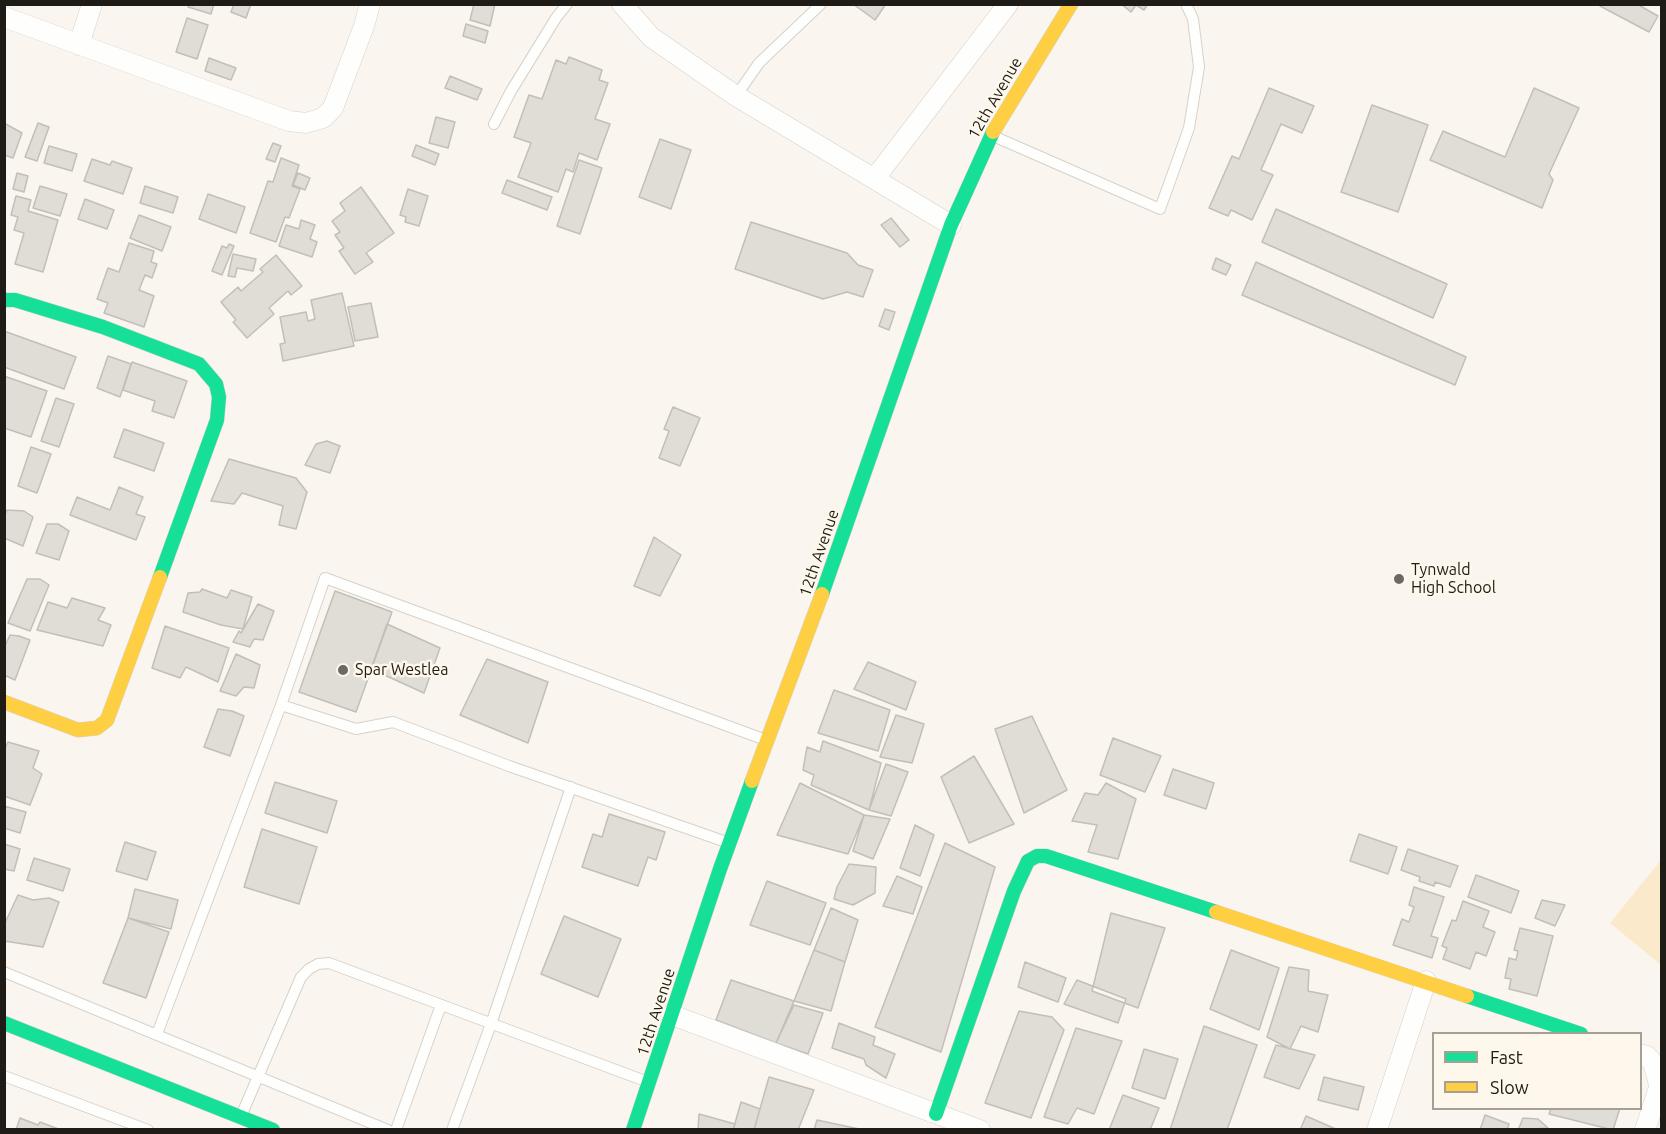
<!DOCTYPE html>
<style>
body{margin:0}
#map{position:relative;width:1666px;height:1134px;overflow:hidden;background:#faf6ef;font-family:Ubuntu,sans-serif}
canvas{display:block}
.frame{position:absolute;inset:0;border:6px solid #1f1b16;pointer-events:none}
.legend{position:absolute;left:1432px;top:1032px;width:210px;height:78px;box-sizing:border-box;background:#fef7eb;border:2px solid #a59f96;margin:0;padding:8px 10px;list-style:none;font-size:18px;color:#1f1b16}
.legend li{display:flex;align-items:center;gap:12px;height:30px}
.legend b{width:30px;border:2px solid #a59f96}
</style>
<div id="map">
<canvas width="1666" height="1134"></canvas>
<div class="frame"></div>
<ul class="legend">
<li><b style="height:8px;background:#16e098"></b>Fast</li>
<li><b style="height:8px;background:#ffcf43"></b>Slow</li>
</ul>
</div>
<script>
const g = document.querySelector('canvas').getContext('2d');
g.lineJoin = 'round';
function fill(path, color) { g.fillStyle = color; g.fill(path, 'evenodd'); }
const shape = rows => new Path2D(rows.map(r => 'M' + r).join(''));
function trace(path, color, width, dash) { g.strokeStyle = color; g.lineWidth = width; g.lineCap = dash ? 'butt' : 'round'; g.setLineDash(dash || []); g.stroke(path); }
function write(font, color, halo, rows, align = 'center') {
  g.font = font + ' Ubuntu,sans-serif'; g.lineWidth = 5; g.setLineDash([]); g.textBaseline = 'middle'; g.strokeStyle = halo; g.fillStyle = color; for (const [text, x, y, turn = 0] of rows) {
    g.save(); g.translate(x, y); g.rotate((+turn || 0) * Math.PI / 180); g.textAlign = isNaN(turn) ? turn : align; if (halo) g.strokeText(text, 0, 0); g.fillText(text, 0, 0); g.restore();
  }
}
fill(shape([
 [1661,860,1661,965,1610,923]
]), '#fbe9cb');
const building = shape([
 [189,4,214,4,211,14,188,7,189,4],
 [234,4,251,4,246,18,231,12,234,4],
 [474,4,495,4,490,26,470,20,474,4],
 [853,4,886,4,875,20,853,4],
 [1121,4,1148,4,1144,10,1136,5,1131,12,1121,4],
 [1601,4,1637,4,1658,16,1649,32,1600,6,1601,4],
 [187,18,208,25,197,59,176,52,187,18],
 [466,24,488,31,485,43,463,36,466,24],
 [569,57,602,70,599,80,608,83,595,119,610,124,597,160,579,153,573,172,566,169,558,192,518,177,531,143,514,137,529,95,542,99,556,60,566,64,569,57],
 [209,58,236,68,231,80,205,71,209,58],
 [450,76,482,89,477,100,445,88,450,76],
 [1269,88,1314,106,1302,133,1281,124,1261,170,1273,175,1252,220,1231,210,1228,216,1209,208,1232,156,1239,159,1269,88],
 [1534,88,1579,108,1549,174,1553,180,1542,208,1430,160,1443,131,1505,157,1534,88],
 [1372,105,1428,125,1398,212,1341,192,1372,105],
 [436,117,455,122,448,148,429,143,436,117],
 [4,123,22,133,13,158,4,155,4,123],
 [38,123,49,127,37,161,25,157,38,123],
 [660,139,691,150,671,209,639,197,660,139],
 [273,143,281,146,275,162,266,159,273,143],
 [416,145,439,154,435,165,412,156,416,145],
 [49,146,77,154,72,171,44,163,49,146],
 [281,158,299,165,292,186,300,189,289,218,285,217,276,242,250,233,268,181,273,182,281,158],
 [92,159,110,165,112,161,132,168,123,194,84,181,92,159],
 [579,160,602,168,580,234,557,226,579,160],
 [17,173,28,176,24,192,13,189,17,173],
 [298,173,310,178,305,190,293,185,298,173],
 [507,180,552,197,547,210,502,193,507,180],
 [40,186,67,194,60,216,33,208,40,186],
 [145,186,178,197,173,213,140,203,145,186],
 [361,187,394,233,366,253,373,262,355,274,339,251,344,248,335,235,340,232,332,221,345,211,340,203,361,187],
 [408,189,428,196,419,226,405,222,406,217,400,215,408,189],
 [208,194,245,207,236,233,199,219,208,194],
 [16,196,31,200,28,211,58,220,43,272,15,264,24,233,14,230,18,217,11,215,16,196],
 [85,199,114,210,107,229,78,219,85,199],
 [1276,209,1447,284,1433,318,1262,242,1276,209],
 [139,215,171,227,162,251,130,238,139,215],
 [891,218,909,240,900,247,881,225,891,218],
 [301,220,315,225,310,239,317,242,312,257,279,246,286,225,299,229,301,220],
 [751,222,847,253,858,265,873,270,863,297,847,292,823,299,735,269,751,222],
 [129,243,154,251,151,262,157,264,152,278,145,275,139,290,154,296,144,327,104,313,108,303,97,299,108,268,119,272,129,243],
 [229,244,234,246,222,275,212,271,222,246,227,248,229,244],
 [233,254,256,259,253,271,237,268,235,277,228,276,233,254],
 [276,255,302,286,291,295,288,291,269,308,274,314,247,338,233,322,236,320,221,302,238,287,241,291,263,272,260,269,276,255],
 [1216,258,1231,265,1226,275,1212,269,1216,258],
 [1256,262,1466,357,1455,385,1242,295,1256,262],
 [342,293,354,346,283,361,280,344,285,343,280,317,306,312,308,321,315,319,311,300,342,293],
 [371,303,378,337,355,341,348,307,371,303],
 [885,309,895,312,889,330,879,326,885,309],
 [4,331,76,357,64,389,4,367,4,331],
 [108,356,131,364,120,397,97,388,108,356],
 [132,362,187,381,174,418,152,411,155,401,123,390,132,362],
 [4,376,47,391,31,437,4,428,4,376],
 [56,398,74,404,59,447,41,441,56,398],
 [673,407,700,418,680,466,659,458,669,431,664,429,673,407],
 [124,429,164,443,154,471,114,457,124,429],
 [327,441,340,446,330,473,305,465,316,444,327,441],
 [31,447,51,454,37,493,18,486,31,447],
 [229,459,296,478,307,492,296,529,279,525,283,506,242,493,234,504,211,501,229,459],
 [119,487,143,497,136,514,145,517,136,540,70,515,77,497,110,510,119,487],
 [7,510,24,511,33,517,23,546,4,538,4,517,7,510],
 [47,524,58,524,69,531,59,560,36,553,47,524],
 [654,537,681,555,660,596,634,586,654,537],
 [27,579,40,579,49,585,30,631,8,623,27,579],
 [202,589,227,598,231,590,252,597,243,629,221,625,183,612,188,593,200,592,202,589],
 [335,591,392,612,356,712,299,692,335,591],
 [72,598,105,608,98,620,111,625,103,646,37,630,48,602,67,608,72,598],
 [258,604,274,611,263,640,254,639,250,647,233,642,239,631,241,633,258,604],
 [387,624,440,648,424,693,371,669,387,624],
 [165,626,229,648,218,682,186,667,180,678,152,668,165,626],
 [10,635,19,636,30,640,15,680,4,675,4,648,10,635],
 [236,654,260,665,254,688,244,687,236,696,220,691,236,654],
 [487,659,548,682,528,743,460,715,487,659],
 [868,662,916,682,906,710,854,689,868,662],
 [834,690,890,710,878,751,818,733,834,690],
 [218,709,232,711,244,716,230,756,204,747,218,709],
 [896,715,924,724,912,763,880,757,896,715],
 [1032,716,1067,790,1024,813,995,729,1032,716],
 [1113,738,1161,756,1145,792,1100,775,1113,738],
 [823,741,881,763,869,810,811,785,814,775,803,770,807,747,820,752,823,741],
 [8,742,39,751,33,768,42,774,30,805,4,796,4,750,8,742],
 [974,756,1014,824,969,843,941,777,974,756],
 [886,764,908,772,891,816,869,810,886,764],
 [1173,769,1214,783,1206,809,1164,795,1173,769],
 [275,782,337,801,327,833,265,813,275,782],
 [800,783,864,815,848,854,777,835,800,783],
 [1106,783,1136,799,1118,859,1088,852,1097,825,1072,821,1085,793,1098,795,1106,783],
 [4,806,26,812,20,833,4,828,4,806],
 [609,814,665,832,656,860,648,857,638,886,582,867,593,834,602,837,609,814],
 [864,815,890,819,873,859,853,851,864,815],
 [915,825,934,835,920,876,900,868,915,825],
 [262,829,317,847,299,904,244,887,262,829],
 [1359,834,1397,847,1388,874,1350,861,1359,834],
 [125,842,156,852,147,880,116,871,125,842],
 [945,843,995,867,941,1052,875,1027,945,843],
 [4,844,20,849,14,871,4,869,4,844],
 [1408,849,1458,866,1450,887,1435,882,1434,886,1419,881,1420,877,1401,870,1408,849],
 [34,858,70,869,63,891,27,880,34,858],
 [849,864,876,867,875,893,853,905,834,899,837,887,849,864],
 [1476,875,1519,891,1511,913,1468,897,1476,875],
 [897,876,922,887,913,914,883,906,897,876],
 [767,881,826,903,810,945,750,925,767,881],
 [1414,887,1444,897,1431,936,1438,938,1432,958,1393,945,1402,919,1409,922,1414,907,1409,905,1414,887],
 [135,889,178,900,171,929,128,918,135,889],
 [18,895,33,900,49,898,59,902,43,947,4,941,4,925,18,895],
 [1542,900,1565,905,1555,926,1535,918,1542,900],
 [1463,901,1489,911,1483,927,1495,932,1486,956,1476,952,1470,969,1443,959,1447,948,1442,946,1452,920,1456,921,1463,901],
 [831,908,858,920,845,962,814,950,831,908],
 [1111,913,1165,928,1138,1008,1092,991,1111,913],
 [564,916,621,939,598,997,541,974,564,916],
 [128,918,169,932,146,998,103,983,128,918],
 [1520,928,1553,936,1537,996,1509,989,1511,979,1505,978,1509,958,1516,960,1518,951,1514,950,1520,928],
 [814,950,845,962,831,1011,794,1001,814,950],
 [1231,950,1279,968,1259,1030,1210,1009,1231,950],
 [1025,962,1066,978,1058,1002,1018,987,1025,962],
 [1289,967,1309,970,1308,991,1328,995,1318,1032,1301,1026,1290,1049,1267,1037,1289,967],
 [731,980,794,1001,776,1043,716,1020,731,980],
 [1077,980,1126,999,1118,1023,1064,1004,1077,980],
 [794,1005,823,1013,808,1054,776,1043,794,1005],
 [1019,1011,1052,1017,1064,1030,1031,1118,985,1103,1019,1011],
 [839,1023,875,1037,873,1045,895,1054,886,1078,866,1065,864,1059,832,1048,839,1023],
 [1204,1026,1257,1045,1227,1130,1170,1130,1204,1026],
 [1076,1028,1122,1041,1094,1114,1077,1108,1068,1124,1044,1117,1076,1028],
 [1276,1045,1315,1055,1299,1089,1264,1077,1276,1045],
 [1144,1049,1178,1059,1165,1099,1132,1088,1144,1049],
 [769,1077,814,1090,798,1130,754,1130,769,1077],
 [1324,1077,1364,1087,1358,1110,1318,1100,1324,1077],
 [1123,1095,1159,1108,1150,1130,1109,1130,1123,1095],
 [741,1102,760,1109,754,1130,733,1130,741,1102],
 [1551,1108,1620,1108,1613,1130,1549,1114,1551,1108],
 [699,1114,735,1124,733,1130,698,1130,699,1114],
 [1485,1115,1509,1124,1507,1130,1480,1130,1485,1115],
 [1306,1116,1338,1130,1300,1130,1306,1116],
 [20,1118,38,1125,40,1122,61,1130,16,1130,20,1118],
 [1523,1118,1538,1119,1548,1128,1518,1130,1523,1118],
 [817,1120,864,1130,814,1130,817,1120]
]);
fill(building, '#e0dcd6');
trace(building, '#c2bfb9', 1.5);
const lane = shape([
 [736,96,759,63,820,5],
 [494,124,511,91,556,18,567,4],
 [993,136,1160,209,1189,128,1199,67,1193,19,1186,4],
 [281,705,356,729,393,722,509,766,729,843],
 [4,972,388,1130],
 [157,1034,281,705,325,578,766,740],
 [4,1076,148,1130],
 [241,1116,301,977,309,969,318,964,329,963,648,1082],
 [396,1130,441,1005],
 [452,1130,491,1024,571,787]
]);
const street = shape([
 [622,4,651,37,736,96,951,225],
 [4,17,289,121,306,123,323,118,333,108,364,26,370,4],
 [79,45,92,4],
 [875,178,1008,4],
 [672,1015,980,1130],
 [1640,1054,1647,1056,1653,1063,1658,1080,1659,1088,1645,1130],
 [1377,1130,1426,981]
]);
const fast = shape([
 [4,300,15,300,103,327,199,364,216,384,219,397,217,420,160,577],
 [822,594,951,225,993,132],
 [1467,996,1581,1034],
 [4,1023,273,1130],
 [936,1114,1014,891,1028,861,1037,856,1046,856,1216,912],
 [633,1130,720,869,752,781]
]);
const slow = shape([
 [993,132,1071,4],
 [4,702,78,730,97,728,107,720,160,577],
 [752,781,822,594],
 [1216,912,1467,996]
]);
trace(lane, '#d5d2cc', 12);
trace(street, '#d5d2cc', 21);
trace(fast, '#d5d2cc', 15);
trace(slow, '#d5d2cc', 15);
trace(lane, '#fefefd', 10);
trace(street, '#fefefd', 20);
trace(fast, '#16e098', 14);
trace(slow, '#ffcf43', 14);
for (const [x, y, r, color] of [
 [1399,579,6,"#6c6862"],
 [343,670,6,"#6c6862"]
]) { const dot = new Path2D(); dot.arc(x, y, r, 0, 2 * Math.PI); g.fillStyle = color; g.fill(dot); trace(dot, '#fef7eb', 2); }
write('16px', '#1f1b16', '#fef7eb', [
 ["12th Avenue",995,98,-60],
 ["12th Avenue",819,553,-71],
 ["12th Avenue",656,1012,-72]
]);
write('16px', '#1f1b16', '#fef7eb', [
 ["Tynwald",1411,570],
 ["High School",1411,588],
 ["Spar Westlea",355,670]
], 'left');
</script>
